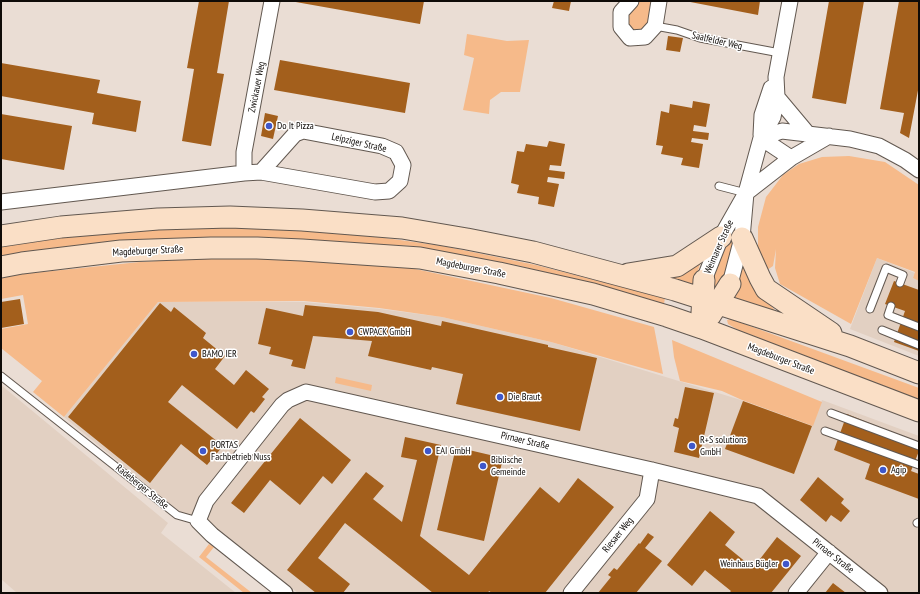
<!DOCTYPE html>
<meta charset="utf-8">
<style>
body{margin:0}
#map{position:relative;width:920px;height:594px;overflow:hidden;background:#eaddd4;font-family:"PT Sans Narrow",sans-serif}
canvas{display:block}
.frame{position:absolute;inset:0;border:2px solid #0f0b08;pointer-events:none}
</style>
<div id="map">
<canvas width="920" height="594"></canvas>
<div class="frame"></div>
</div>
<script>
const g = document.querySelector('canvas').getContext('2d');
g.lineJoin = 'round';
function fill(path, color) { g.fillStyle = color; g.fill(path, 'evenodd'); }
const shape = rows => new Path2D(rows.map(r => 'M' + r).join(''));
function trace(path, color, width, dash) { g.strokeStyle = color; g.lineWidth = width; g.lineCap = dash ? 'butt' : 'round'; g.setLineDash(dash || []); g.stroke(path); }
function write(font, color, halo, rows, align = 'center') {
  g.font = font + ' "PT Sans Narrow",sans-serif'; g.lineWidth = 3; g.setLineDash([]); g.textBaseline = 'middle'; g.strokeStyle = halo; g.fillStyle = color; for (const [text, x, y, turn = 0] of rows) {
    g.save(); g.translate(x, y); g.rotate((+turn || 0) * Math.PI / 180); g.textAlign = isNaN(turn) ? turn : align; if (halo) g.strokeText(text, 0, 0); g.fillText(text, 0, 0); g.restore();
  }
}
fill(shape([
 [877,258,915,273,913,278,919,280,919,356,850,329],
 [158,302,304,302,380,309,442,317,551,342,741,400,812,426,822,400,919,436,919,593,298,593,221,531,181,513,64,417],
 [1,385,168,523,161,533,236,593,17,593,1,579]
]), '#e2d0c2');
fill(shape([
 [638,1,652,1,649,24,642,31,633,32,626,24,627,14],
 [467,34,507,41,529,40,520,92,501,92,490,100,489,114,463,110,474,58,464,55],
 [849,156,885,162,919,185,919,281,913,278,915,272,877,258,851,324,780,284,775,268,776,249,773,266,764,272,758,249,758,227,766,197,783,175,799,164,822,157],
 [736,219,740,220,725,280,719,290,712,289,713,277],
 [196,228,276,228,371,236,443,246,536,265,665,298,664,304,598,285,520,266,413,246,275,240,1,259,1,246,26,242,112,232],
 [259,255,406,267,551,298,654,327,663,374,551,342,442,317,379,308,304,301,158,302,64,417,33,392,42,381,1,348,1,329,28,324,23,295,1,299,1,278,22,274,140,262],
 [703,255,693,286,664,277],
 [744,262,758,289,777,313,734,298],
 [731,319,919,388,919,402,755,340,728,324,727,320],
 [672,340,822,402,813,426,742,400,722,391,680,381,674,357],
 [336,377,372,385,371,391,335,383],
 [209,544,214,547,206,557,252,593,244,593,199,557]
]), '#f6ba8a');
fill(shape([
 [199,1,229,1,217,73,224,74,211,146,182,141,194,69,187,68],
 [290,1,424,1,420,24],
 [554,1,571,1,569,11,552,8],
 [685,1,760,1,758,15],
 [829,1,864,1,846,104,812,98],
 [899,1,919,1,919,85,909,138,900,133,904,113,880,109],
 [668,36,683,38,680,52,666,50],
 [280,60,410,83,405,113,274,90],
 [1,63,100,80,97,93,141,101,136,132,92,124,94,113,1,96],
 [693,101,710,104,706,127,694,125,693,131,709,133,708,140,692,138,691,142,703,144,699,168,681,165,683,158,661,154,663,146,656,145,661,111,669,113,670,104,692,108],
 [265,113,278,116,273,139,261,136],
 [1,114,72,126,64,170,1,159],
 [549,141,565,144,561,166,550,165,549,170,565,172,564,179,548,177,547,182,559,184,554,207,538,204,539,197,517,193,519,185,511,183,517,151,524,152,526,144,547,147],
 [894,281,919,290,919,351,894,342,905,311,885,304],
 [20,299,24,324,1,328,1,302],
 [160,303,171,312,174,307,206,333,203,338,225,356,215,369,234,385,246,370,269,389,262,397,265,399,254,413,251,411,237,429,182,385,168,402,223,446,207,465,181,444,150,483,68,417],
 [305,305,378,312,441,326,442,321,548,345,548,347,597,358,580,431,456,404,463,374,432,367,431,370,368,356,372,341,313,336,305,369,291,366,293,360,269,354,271,347,258,344,266,308,303,316],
 [685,387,714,393,699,458,674,452,679,428,673,426,675,418,678,419],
 [743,401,812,426,794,474,725,449],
 [847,414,919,443,919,451,911,471,919,474,919,499,865,479,870,464,834,450],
 [300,418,351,460,332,484,323,476,300,505,270,480,244,513,231,503],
 [405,437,441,445,420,536,469,575,540,487,559,503,578,478,614,507,545,593,492,593,489,591,488,593,433,593,345,523,318,558,350,584,343,593,316,593,287,570,366,472,384,486,373,499,402,522,417,460,401,457],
 [456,447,503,458,484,541,437,530],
 [818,477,844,499,841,503,850,511,841,522,831,515,826,522,800,500],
 [710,511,735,532,725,545,753,568,777,537,801,556,771,593,729,593,731,591,705,570,692,586,667,565],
 [648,533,654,537,645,548,662,561,636,593,598,593,611,577,608,575,614,568,617,570,639,543,640,544],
 [833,583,846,593,825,593]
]), '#a35f1c');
const lane = shape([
 [655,26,677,30,700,38,780,53],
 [719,186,746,193],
 [891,306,888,315,919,327],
 [870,309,886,268,903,275,900,283],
 [882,330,919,345],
 [1,376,177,515,198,521],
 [831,413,919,446],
 [825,431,919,465],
 [917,523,919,522]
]);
const street = shape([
 [631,1,621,12,621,27,630,38,645,37,655,26,659,1],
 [777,97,808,134],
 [761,135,762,115,771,88],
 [761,138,782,131,850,139,879,146,905,160,919,170],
 [761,138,791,158],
 [244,173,244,152,272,1],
 [1,202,244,173,261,172,375,192,389,191,400,181,403,165,396,152,382,146,303,131,295,134,261,172],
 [704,280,721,237,746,193,791,158,829,136],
 [730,284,742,238,746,193,761,138,773,117,777,97,776,77,790,1],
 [285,593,212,535,198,521,206,501,282,405,288,400,306,392,652,470,758,496,880,593],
 [571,593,647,499,652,470],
 [796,593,829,552]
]);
const secondary = shape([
 [1,236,61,227,158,219,230,217,302,220,402,228,467,239,533,252,675,290,850,346,919,373],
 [742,238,760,278,766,289,831,333],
 [1,267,22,263,121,251,211,248,257,248,302,250,420,258,499,273,593,294,667,316,702,328,919,411],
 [628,274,677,266,721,237],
 [702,313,704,280],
 [710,316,730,284]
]);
trace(lane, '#625850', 9);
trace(street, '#625850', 17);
trace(secondary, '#625850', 23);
trace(lane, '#fff', 7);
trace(street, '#fff', 15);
trace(secondary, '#fadfc6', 21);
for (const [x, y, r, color] of [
 [269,126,4,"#3f57ca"],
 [350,332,4,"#3f57ca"],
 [194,354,4,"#3f57ca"],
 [500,397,4,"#3f57ca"],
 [692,446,4,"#3f57ca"],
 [203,451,4,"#3f57ca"],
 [428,451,4,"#3f57ca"],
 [483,466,4,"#3f57ca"],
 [883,470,4,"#3f57ca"],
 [786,564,4,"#3f57ca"]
]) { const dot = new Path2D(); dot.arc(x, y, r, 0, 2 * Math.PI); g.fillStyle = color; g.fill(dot); trace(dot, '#fff', 1.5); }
write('10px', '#0f0b08', '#fff', [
 ["Saalfelder Weg",717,41,13],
 ["Zwickauer Weg",257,87,-79],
 ["Leipziger Straße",359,143,13],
 ["Weimarer Straße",719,247,-66],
 ["Magdeburger Straße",148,251,-3],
 ["Magdeburger Straße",471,268,11],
 ["Magdeburger Straße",781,359,21],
 ["Pirnaer Straße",525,441,13],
 ["Radeberger Straße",142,487,39],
 ["Riesaer Weg",618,535,-51],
 ["Pirnaer Straße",833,556,38]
]);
write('10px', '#0f0b08', '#fff', [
 ["Do It Pizza",277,126],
 ["CWPACK GmbH",358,332],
 ["BAMO IER",202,354],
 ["Die Braut",508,397],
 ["R+S solutions",700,440],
 ["GmbH",700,452],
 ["PORTAS",211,445],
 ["Fachbetrieb Nuss",211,457],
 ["EAI GmbH",436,451],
 ["Biblische",491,460],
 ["Gemeinde",491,472],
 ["Agip",891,470],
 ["Weinhaus Bügler",778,564,"right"]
], 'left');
</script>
